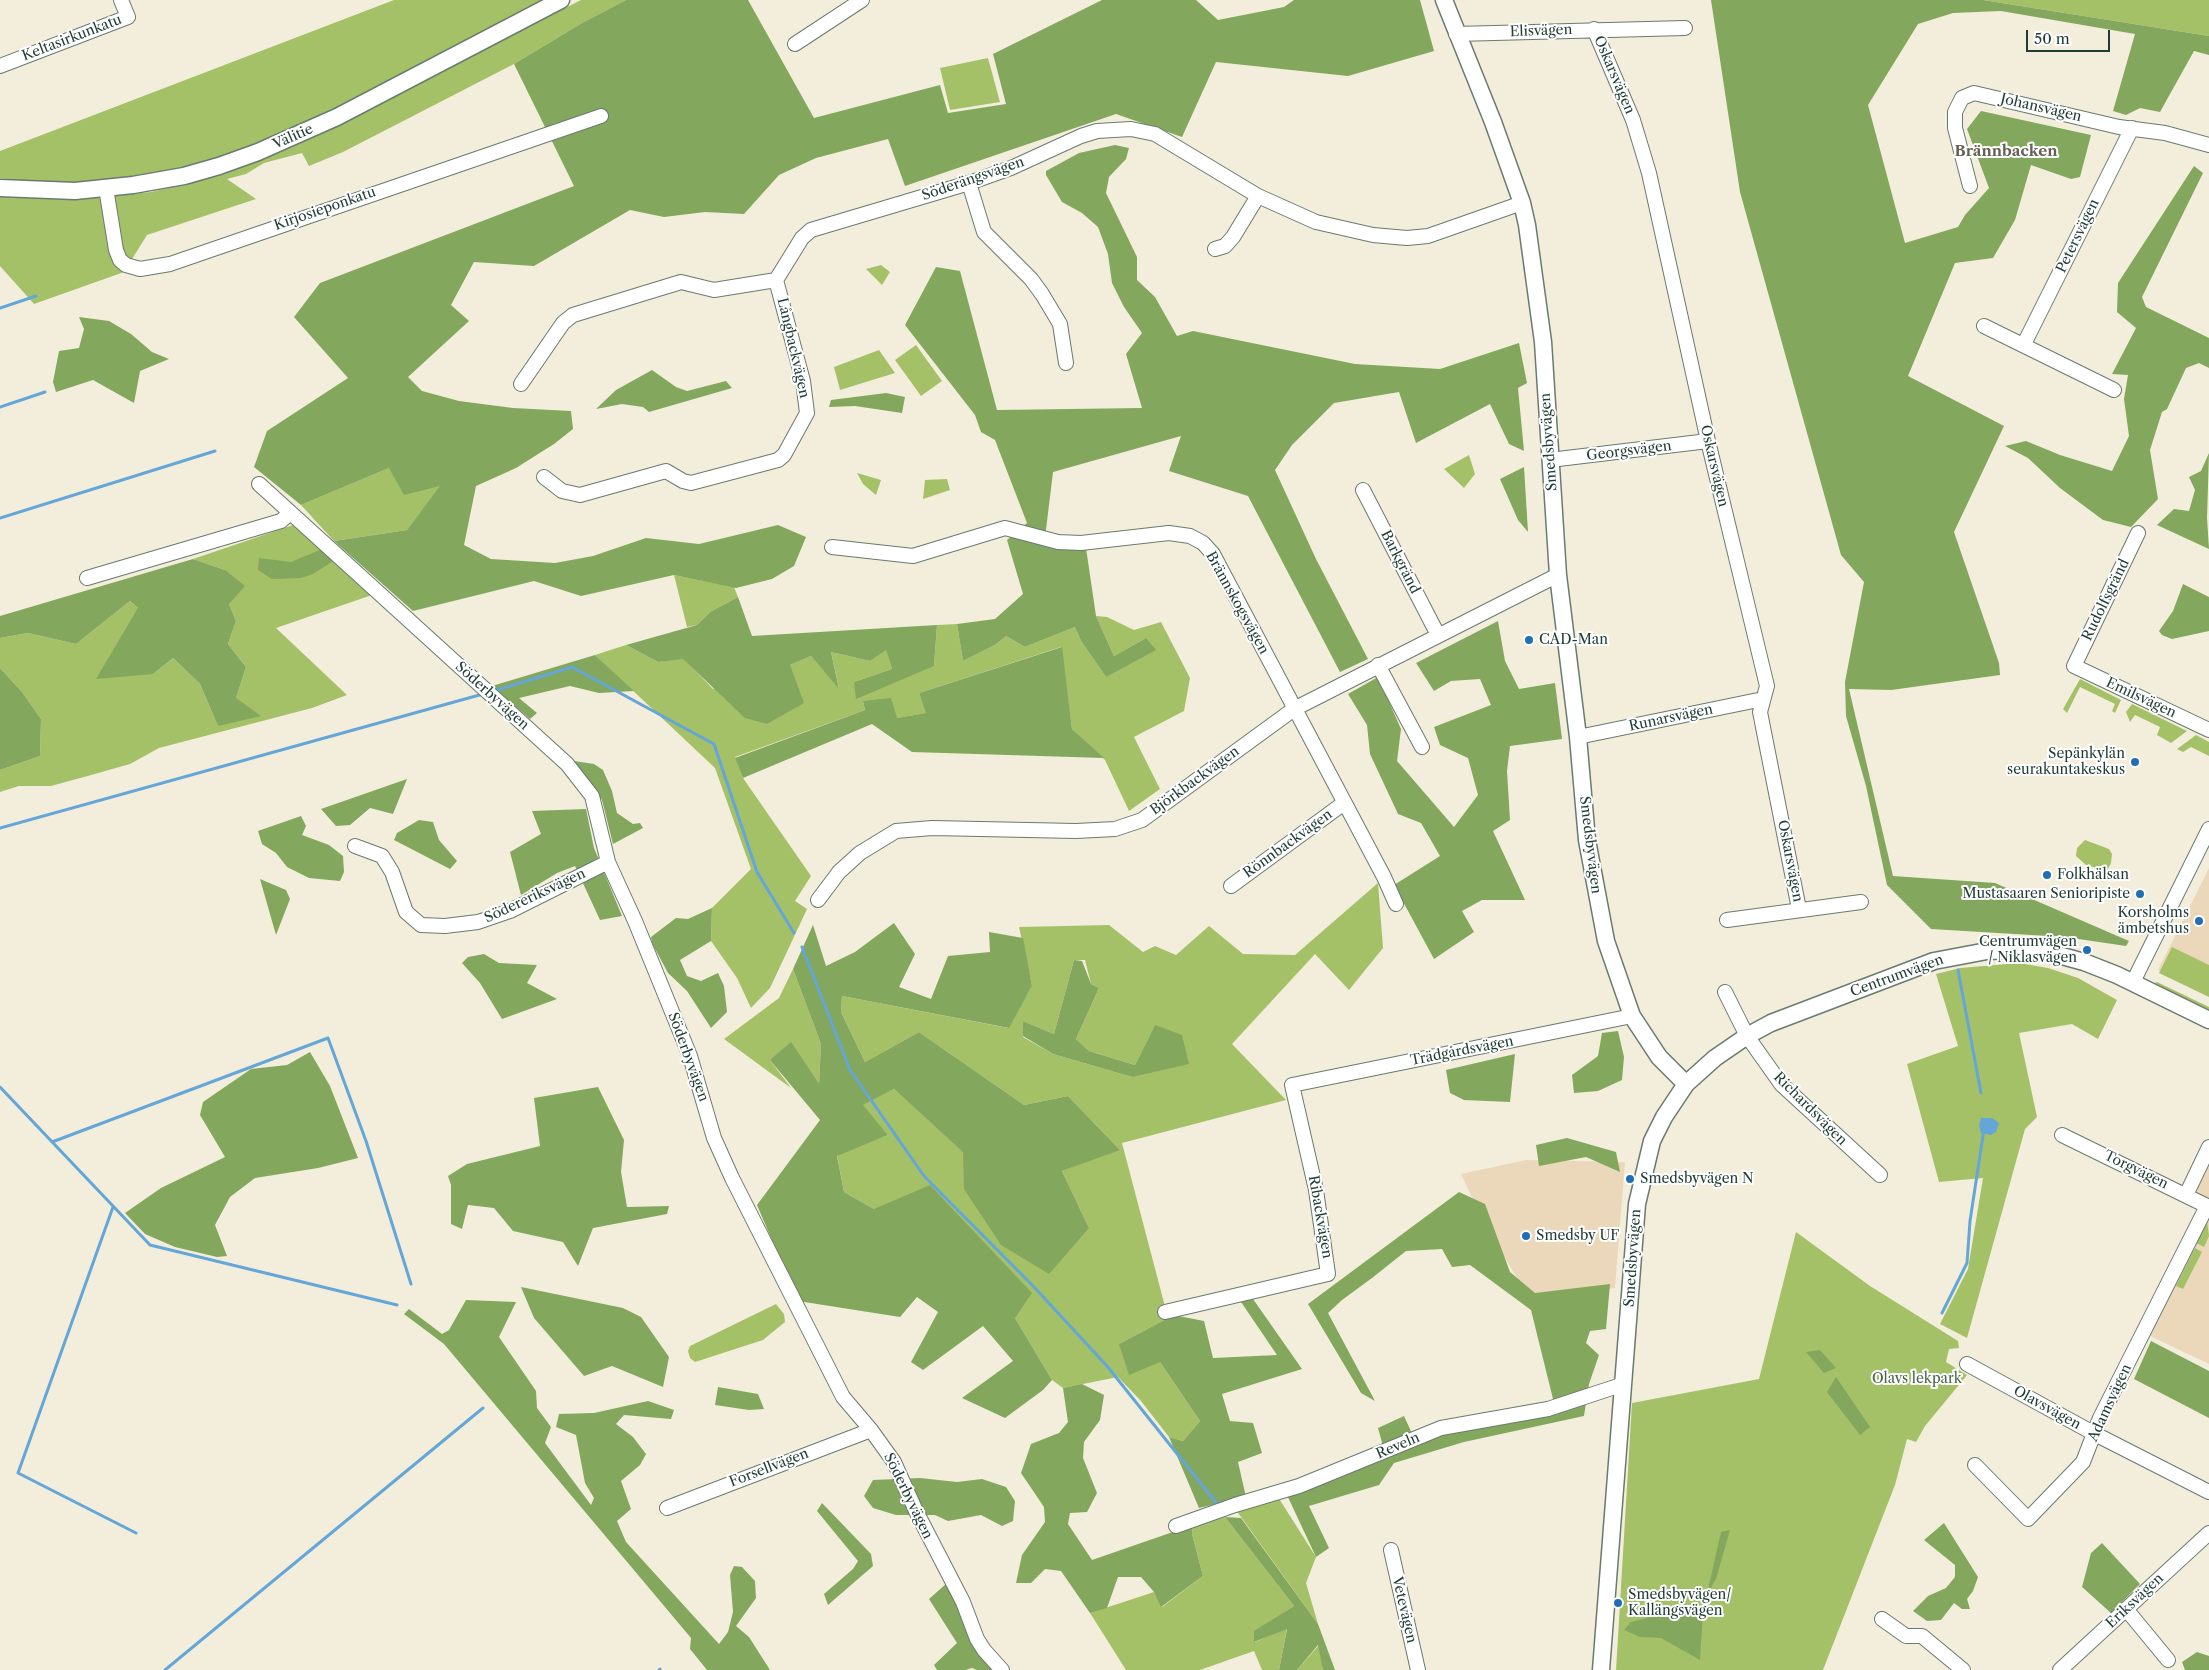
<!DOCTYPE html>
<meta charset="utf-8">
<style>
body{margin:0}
#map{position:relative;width:2209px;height:1670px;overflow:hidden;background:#f3eedb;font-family:"Libre Caslon Text",serif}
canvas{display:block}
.scale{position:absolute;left:2026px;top:30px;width:84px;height:22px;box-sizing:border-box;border:2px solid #1f3d34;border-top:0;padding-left:6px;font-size:15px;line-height:18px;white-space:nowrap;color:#1f3d34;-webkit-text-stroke:4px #fff;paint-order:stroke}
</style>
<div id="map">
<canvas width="2209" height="1670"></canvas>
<div class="scale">50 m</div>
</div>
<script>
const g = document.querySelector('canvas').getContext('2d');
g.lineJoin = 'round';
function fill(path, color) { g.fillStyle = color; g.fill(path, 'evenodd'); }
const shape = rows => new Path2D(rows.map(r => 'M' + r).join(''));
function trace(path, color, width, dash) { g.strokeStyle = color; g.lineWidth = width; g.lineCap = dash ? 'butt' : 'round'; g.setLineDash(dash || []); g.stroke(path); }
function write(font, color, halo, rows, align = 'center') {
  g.font = font + ' "Libre Caslon Text",serif'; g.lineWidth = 4; g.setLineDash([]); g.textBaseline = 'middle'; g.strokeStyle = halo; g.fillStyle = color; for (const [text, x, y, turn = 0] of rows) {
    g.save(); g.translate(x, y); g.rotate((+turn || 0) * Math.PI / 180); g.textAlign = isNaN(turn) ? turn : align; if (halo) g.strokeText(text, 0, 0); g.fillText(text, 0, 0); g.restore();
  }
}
fill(shape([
 [2209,868,2209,996,2158,970],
 [2209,1155,2209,1202,2190,1193],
 [1526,1160,1625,1162,1615,1288,1527,1302,1524,1290,1481,1217,1461,1174],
 [2209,1206,2209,1364,2146,1334]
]), '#ebd8ba');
fill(shape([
 [394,0,546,0,359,99,237,154,163,173,100,182,43,184,0,178,0,151],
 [581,0,626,0,582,23,514,64,343,152,309,166,302,153,264,163,246,174,227,179,256,199,147,235,124,272,34,304,0,266,0,196,73,200,151,192,220,175,279,153,343,122],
 [1983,0,2209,0,2209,36],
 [988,58,1000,102,950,110,940,68],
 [881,265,890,272,882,285,866,269],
 [916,345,942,381,921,396,895,360],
 [879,350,895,373,840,390,834,367],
 [1469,455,1475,474,1464,488,1444,469],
 [389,468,441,486,407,530,334,541,301,505],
 [857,473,881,480,876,495,863,484],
 [947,479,950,490,923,499,925,480],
 [293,525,372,595,276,628,347,695,312,708,159,748,130,764,84,777,51,786,19,786,0,792,0,770,40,756,41,719,22,692,0,668,0,638,28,633,76,644,130,601,138,608,153,674,173,658,200,684,218,726,236,698,246,667,228,644,236,621,229,604,225,570,193,559],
 [674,575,734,587,738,597,710,612,697,625,687,627],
 [1096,616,1107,617,1134,630,1161,622,1190,678,1184,711,1134,737,1160,789,1129,811,1105,760,1072,729,1061,647,919,693,927,713,897,718,863,701,865,710,735,757,743,778,811,876,795,901,807,909,770,988,751,1008,737,978,711,941,712,908,751,869,715,768,595,655,626,645,658,662,683,658,713,689,790,665,811,656,839,688,831,652,870,661,886,649,892,669,854,682,934,666,937,625,957,624,963,661,995,645,1006,636,1025,647,1075,627,1081,641,1106,677,1146,638,1114,656],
 [2080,679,2121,700,2115,713,2112,711,2115,704,2080,687,2067,713,2063,709],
 [2132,704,2187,731,2171,743,2157,735,2160,727,2135,715,2130,722,2126,712],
 [2196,735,2209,742,2209,756,2191,747,2183,752,2177,749],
 [2085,840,2109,849,2112,854,2111,863,2107,871,2086,865,2076,856,2077,848],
 [1378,883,1383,948,1349,990,1315,954,1232,1044,1286,1100,1122,1143,1168,1318,1119,1344,1160,1362,1200,1421,1183,1441,1169,1437,1141,1401,1118,1377,1063,1388,1052,1380,1015,1318,874,1209,844,1192,837,1155,888,1135,862,1105,894,1089,964,1152,964,1189,1089,1228,1062,1171,1119,1149,1068,1096,1024,1105,919,1032,865,1062,841,1012,842,996,1008,1028,1032,986,1019,927,1109,925,1143,952,1155,946,1176,955,1209,926,1243,954,1295,955],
 [1074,960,1085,960,1091,984,1099,988,1076,1039,1089,1051,1135,1065,1155,1025,1132,1077,1053,1054,1023,1037,1023,1021,1054,1034],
 [2172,947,2209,965,2209,997,2159,973],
 [2019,963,2048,968,2078,978,2117,1000,2098,1039,2072,1024,2019,1033,2037,1117,2025,1129,1967,1338,1940,1324,1968,1269,1983,1178,1939,1182,1907,1064,1958,1046,1936,974,1960,968],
 [793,969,821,1044,819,1085,770,1060,791,1088,724,1039,779,998],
 [2157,982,2209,1007,2209,1011,2159,986,2155,983],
 [2207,1221,2209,1236,2204,1247,2196,1243],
 [1796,1232,1870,1286,1958,1341,1959,1348,1949,1349,1946,1362,1967,1375,1925,1426,1916,1442,1907,1439,1895,1485,1823,1670,1616,1670,1632,1403,1759,1379],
 [2195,1248,2202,1252,2183,1289,2176,1286],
 [776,1304,784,1314,785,1322,763,1340,695,1362,690,1358,688,1351,690,1346],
 [1278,1497,1316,1557,1306,1583,1318,1624,1236,1510],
 [1225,1517,1294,1606,1254,1632,1255,1642,1287,1628,1279,1670,1262,1670,1254,1651,1200,1670,1126,1670,1090,1613,1154,1592,1162,1607,1203,1576,1192,1534,1193,1525],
 [1319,1645,1323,1670,1297,1670]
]), '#a4c168');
fill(shape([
 [626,0,748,0,814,118,940,85,948,113,1006,104,993,54,1102,0,1196,0,1218,20,1284,7,1294,0,1420,0,1434,51,1348,76,1216,62,1182,137,1116,114,905,186,888,139,816,158,779,175,744,214,705,212,664,217,630,210,534,266,474,262,451,305,469,321,408,377,422,391,459,401,513,408,571,411,573,429,554,444,516,468,476,486,464,545,491,559,555,563,593,556,646,538,699,544,778,525,806,537,794,566,772,579,736,588,674,575,581,596,534,581,413,611,334,541,407,530,440,486,404,495,389,468,301,505,254,467,267,431,348,378,294,317,320,283,574,186,514,64,582,23],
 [1711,0,1983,0,2209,36,2209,55,2194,51,2160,112,2140,108,2126,115,2113,111,2135,34,2001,11,1953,13,1918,24,1868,105,1905,243,1958,227,1965,215,1989,188,1967,129,1981,111,2091,135,2080,177,2071,179,2031,165,2015,220,1993,258,1955,263,1908,376,2004,426,1954,532,1999,663,2000,675,1891,690,1849,689,1893,876,1995,883,2129,941,2126,946,2065,937,1931,929,1887,885,1866,786,1846,716,1845,682,1864,582,1841,555,1740,192],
 [1115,145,1129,148,1126,159,1109,177,1106,193,1137,257,1137,280,1155,297,1177,336,1193,331,1355,364,1440,369,1519,343,1527,383,1518,388,1524,451,1509,444,1490,404,1416,443,1399,392,1334,403,1292,445,1275,470,1316,559,1368,659,1340,672,1248,496,1169,471,1181,436,1053,472,1044,546,1086,548,1096,616,1114,656,1146,638,1156,650,1106,677,1081,641,1075,627,1025,647,1006,636,995,645,963,661,957,624,995,619,1023,594,1007,540,1027,523,995,440,981,432,975,415,905,325,936,267,960,271,997,410,1142,408,1126,354,1142,333,1124,307,1112,283,1108,254,1098,227,1082,213,1062,202,1046,175,1046,171,1079,153],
 [2194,166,2203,173,2142,297,2146,307,2209,338,2209,368,2199,363,2186,368,2167,409,2162,412,2150,450,2158,499,2131,527,2103,520,2060,488,2028,458,2005,446,2026,441,2060,455,2112,471,2129,436,2124,399,2128,375,2112,374,2136,328,2117,312,2118,283],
 [79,317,109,321,131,334,152,352,169,359,140,371,134,403,93,380,56,392,53,382,59,351,79,348,84,329],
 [652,370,676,387,687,391,726,381,732,388,649,412,643,407,622,404,596,409,616,390],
 [886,393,905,397,902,413,855,406,829,407,831,400],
 [2209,453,2207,518,2209,549,2157,525,2174,509,2189,511,2195,490,2189,477,2201,471],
 [1524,467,1528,532,1518,520,1500,479],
 [320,550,333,561,313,574,301,578,272,579,258,570,259,558,291,562],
 [193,559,225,570,245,586,229,604,236,621,228,644,246,667,236,698,261,716,218,726,200,684,173,658,153,674,96,679,138,608,130,601,76,644,28,633,0,638,0,616],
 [2183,584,2209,597,2209,631,2172,639,2162,635,2159,631,2173,611],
 [738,597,752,636,937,625,934,666,856,699,854,682,892,669,886,650,870,661,831,652,839,689,811,656,790,665,804,703,767,724,745,718,683,659,658,662,626,645,697,625,710,612],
 [1498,621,1505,661,1519,689,1555,683,1562,739,1510,746,1507,771,1510,820,1493,831,1525,900,1482,900,1462,911,1474,932,1434,959,1394,885,1440,856,1421,823,1398,814,1370,754,1367,725,1348,694,1378,677,1401,729,1397,761,1454,827,1478,795,1468,758,1440,745,1434,727,1491,705,1480,679,1451,681,1434,691,1416,663],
 [1062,647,1072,729,1104,758,912,752,872,724,743,778,735,758,865,710,863,701,891,698,897,718,926,713,919,693],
 [595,655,634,691,599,693,570,686,519,698,537,713,530,719,492,686],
 [0,668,22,692,41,719,40,756,0,770],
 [574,761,594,764,603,770,612,791,617,813,633,824,640,823,643,828,613,844,602,800],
 [407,779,393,814,370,808,350,825,336,826,321,809],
 [586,809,594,848,622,916,600,920,575,866,557,873,521,895,510,852,541,834,532,811],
 [301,816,306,826,302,835,329,845,343,856,344,872,340,881,309,878,287,867,276,853,262,844,258,831],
 [419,820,433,822,439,840,457,861,450,869,394,840,397,833],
 [260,879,286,890,290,899,276,935],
 [712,908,711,941,680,960,687,976,701,981,718,973,724,986,727,1012,711,1028,687,991,668,973,652,943,651,937,676,918,688,919],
 [894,923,915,954,899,987,931,999,948,956,990,952,989,932,1023,938,1032,986,1009,1028,842,996,841,1012,865,1062,919,1032,1024,1105,1068,1096,1120,1150,1062,1171,1089,1228,1049,1274,1001,1245,964,1189,963,1152,894,1089,863,1105,888,1135,837,1156,844,1192,874,1209,930,1185,1032,1293,1015,1318,1052,1380,1043,1390,1005,1418,962,1398,1013,1361,983,1326,923,1370,911,1362,938,1312,917,1297,900,1317,798,1301,757,1205,820,1120,770,1060,791,1042,819,1084,821,1044,793,969,813,925,826,966,855,952],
 [484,954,499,963,537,965,527,983,557,999,502,1019,480,983,462,963,468,957],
 [1074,960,1082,961,1091,984,1099,988,1076,1039,1089,1051,1135,1065,1155,1025,1182,1035,1189,1064,1132,1077,1053,1054,1023,1036,1023,1021,1054,1034],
 [1618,1031,1624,1057,1622,1080,1598,1091,1574,1093,1572,1075,1598,1056,1602,1033],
 [310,1052,330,1086,358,1158,318,1168,255,1178,230,1197,215,1225,227,1256,217,1257,175,1247,145,1234,125,1213,161,1188,225,1157,200,1115,203,1102,251,1069,287,1065],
 [1515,1054,1510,1102,1464,1100,1450,1093,1446,1070],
 [598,1087,624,1140,621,1172,627,1207,669,1206,667,1214,593,1228,578,1266,563,1242,513,1231,494,1208,468,1205,462,1229,451,1224,451,1185,448,1176,467,1164,540,1146,534,1098],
 [1567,1138,1616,1152,1620,1172,1586,1157,1539,1166,1536,1145],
 [1459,1192,1485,1204,1510,1272,1535,1293,1610,1284,1606,1329,1590,1331,1586,1343,1599,1355,1589,1384,1584,1416,1464,1442,1394,1463,1379,1485,1309,1506,1329,1548,1316,1557,1287,1495,1386,1457,1378,1428,1404,1416,1415,1440,1555,1407,1531,1310,1470,1265,1452,1267,1442,1249,1406,1251,1372,1278,1342,1300,1328,1313,1375,1401,1361,1393,1308,1304],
 [521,1287,623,1308,641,1317,669,1357,663,1387,612,1366,584,1376,534,1318],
 [1253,1299,1302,1369,1222,1394,1230,1421,1253,1423,1262,1453,1238,1462,1246,1497,1199,1508,1169,1437,1183,1441,1200,1421,1160,1362,1129,1375,1119,1344,1168,1318,1178,1316,1204,1321,1213,1358,1277,1355,1241,1302],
 [466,1300,516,1302,499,1337,536,1391,537,1408,551,1427,545,1443,591,1505,594,1498,585,1483,576,1435,556,1427,559,1414,594,1413,648,1401,674,1410,671,1419,624,1415,616,1424,633,1437,646,1454,640,1465,621,1481,631,1509,617,1521,626,1542,719,1644,728,1632,733,1612,730,1575,734,1566,742,1567,755,1581,756,1598,736,1626,749,1637,770,1670,707,1670,690,1649,691,1638,444,1344,404,1314,409,1309,442,1334,449,1330],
 [2151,1341,2209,1371,2209,1418,2134,1379],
 [1820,1350,1836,1368,1824,1373,1806,1352],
 [1836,1377,1870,1427,1860,1435,1827,1392],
 [1082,1384,1104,1395,1100,1420,1084,1442,1083,1458,1097,1493,1087,1512,1070,1513,1068,1524,1092,1560,1193,1525,1192,1534,1203,1576,1161,1607,1154,1592,1141,1577,1118,1577,1107,1608,1090,1613,1061,1571,1045,1569,1031,1583,1016,1583,1022,1555,1045,1522,1044,1507,1021,1473,1031,1444,1059,1433,1068,1422,1063,1388],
 [718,1387,758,1394,764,1409,749,1410,715,1405],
 [920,1478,957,1482,982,1479,1006,1487,1015,1501,1013,1521,1002,1526,981,1515,948,1521,935,1515,896,1515,873,1508,864,1496,873,1480],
 [822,1503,871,1554,873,1566,828,1605,824,1594,853,1569,858,1561,817,1511],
 [1225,1517,1241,1518,1318,1624,1335,1670,1323,1670,1318,1645,1297,1670,1279,1670,1287,1629,1254,1642,1254,1631,1294,1606],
 [1944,1523,1978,1577,1973,1591,1967,1599,1970,1609,1962,1609,1954,1603,1941,1620,1927,1621,1913,1611,1928,1596,1946,1588,1955,1577,1955,1565,1924,1540],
 [1730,1530,1716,1579,1707,1594,1721,1532],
 [2102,1543,2140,1584,2111,1613,2082,1587,2091,1553],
 [947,1583,994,1670,977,1670,972,1668,965,1670,937,1670,934,1665,957,1643,929,1599],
 [1669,1606,1693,1607,1703,1613,1700,1660,1661,1638,1640,1637,1624,1630,1631,1622,1647,1618],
 [2197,1652,2209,1656,2209,1670,2185,1670,2182,1662]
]), '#83a75c');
fill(shape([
 [1981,1118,1992,1118,1999,1123,1996,1132,1991,1135,1981,1133,1979,1126]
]), '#64a6d8');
trace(shape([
 [0,308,36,296],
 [0,407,45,392],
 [0,518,215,451],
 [494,691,572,667,714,744,757,872,794,933],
 [0,828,483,694],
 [802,947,850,1070,924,1176,1034,1287,1107,1366,1218,1505],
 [1958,970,1981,1093],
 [0,1087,150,1245,397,1305],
 [52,1142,328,1038,366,1141,411,1284],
 [113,1207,18,1473,136,1533],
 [1942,1313,1967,1263,1970,1221,1984,1129],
 [165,1670,483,1408],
 [659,1670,660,1669]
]), '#64a6d8', 3);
const minor = shape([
 [1594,29,1633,120,1649,173,1708,441,1767,686,1760,712,1799,909],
 [1456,34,1685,28],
 [795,44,862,0],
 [0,66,128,17,121,0],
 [969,183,984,232,1031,279,1042,294,1060,324,1066,363],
 [1970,186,1955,128,1955,112,1962,98,1974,93,2119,127,2165,133,2209,145],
 [106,188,116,250,120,260,126,265,140,269,170,264,601,116],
 [1215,249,1225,246,1233,237,1258,196],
 [1984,326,2114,390],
 [2024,344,2132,128],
 [521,384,563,323,573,315,681,282,714,290,776,280,802,238,811,230,969,183,1011,168,1081,136,1097,131,1131,129,1155,134,1258,196,1316,222,1373,235,1407,238,1428,236,1522,203],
 [1550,460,1708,441],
 [544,477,562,491,580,495,666,471,683,481,691,483,778,460,784,455,807,413,803,381,776,280],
 [259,484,567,764,592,796,608,862,635,921,690,1056,714,1138,732,1178,843,1397,871,1430,894,1462,916,1511,963,1602,977,1639,984,1650,1002,1670],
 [1363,490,1438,635],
 [2138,533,2074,666,2209,730],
 [832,547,913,556,1005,528,1058,542,1081,543,1169,533,1190,536,1203,543,1213,554,1384,877,1396,904],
 [87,578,281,521,290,513],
 [1378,665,1422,747],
 [1578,737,1763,699],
 [355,846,382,856,392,872,406,912,421,925,445,926,478,922,510,911,608,862],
 [1231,886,1344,803],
 [818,900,839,872,860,853,896,831,932,828,1076,831,1115,829,1142,820,1294,709,1558,575],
 [1727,920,1861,902],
 [2133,982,2209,829],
 [1725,992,1747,1036,1781,1084,1880,1175],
 [2062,1135,2209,1207],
 [2186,1195,2209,1147],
 [1165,1312,1328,1274,1316,1190,1292,1085,1632,1016],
 [1967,1364,2095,1434,2209,1492],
 [1975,1465,2028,1519,2083,1462,2100,1418,2207,1206],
 [667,1508,871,1430],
 [1176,1526,1235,1505,1299,1486,1441,1428,1548,1409,1624,1384],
 [1391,1550,1418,1670],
 [2126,1609,2168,1660],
 [1882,1619,1906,1636,1922,1636,1963,1670],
 [2060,1670,2209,1533]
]);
const major = shape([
 [1444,0,1493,122,1522,203,1527,225,1543,342,1558,575,1578,737,1587,840,1606,941,1632,1016,1659,1057,1686,1084],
 [0,188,75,191,133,185,184,176,219,166,258,152,337,117,561,0],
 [1601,1670,1637,1204,1652,1141,1664,1117,1686,1084,1715,1058,1747,1036,1771,1023,1934,961,1987,951,2020,950,2051,953,2084,962,2117,975,2209,1020]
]);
trace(minor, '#697b6e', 16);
trace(major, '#697b6e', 19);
trace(minor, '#fff', 14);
trace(major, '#fff', 16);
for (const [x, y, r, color] of [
 [1529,640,5,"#1f6fb2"],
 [2135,762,5,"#1f6fb2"],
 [2047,875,5,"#1f6fb2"],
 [2140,894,5,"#1f6fb2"],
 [2199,921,5,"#1f6fb2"],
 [2087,950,5,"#1f6fb2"],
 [1630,1179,5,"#1f6fb2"],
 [1526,1236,5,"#1f6fb2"],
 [1618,1603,5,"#1f6fb2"]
]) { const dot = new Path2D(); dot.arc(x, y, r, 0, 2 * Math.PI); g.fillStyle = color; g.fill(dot); trace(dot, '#fff', 2); }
write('14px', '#1f3d34', '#fff', [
 ["Elisvägen",1541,31,-2],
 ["Keltasirkunkatu",72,38,-21],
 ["Oskarsvägen",1614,75,67],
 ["Johansvägen",2041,108,13],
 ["Välitie",293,137,-24],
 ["Söderängsvägen",973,179,-19],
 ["Kirjosieponkatu",325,209,-19],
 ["Petersvägen",2078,236,-64],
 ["Långbackvägen",793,348,77],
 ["Smedsbyvägen",1549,442,-94],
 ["Georgsvägen",1629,451,-7],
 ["Oskarsvägen",1714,466,77],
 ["Barkgränd",1400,562,63],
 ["Rudolfsgränd",2106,600,-64],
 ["Brännskogsvägen",1237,603,61],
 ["Söderbyvägen",492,696,42],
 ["Emilsvägen",2141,698,25],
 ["Runarsvägen",1671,718,-12],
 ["Björkbackvägen",1195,781,-36],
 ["Rönnbackvägen",1288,844,-36],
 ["Smedsbyvägen",1590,845,83],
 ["Oskarsvägen",1790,861,79],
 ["Södereriksvägen",535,896,-25],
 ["Centrumvägen",1897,976,-20],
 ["Trädgårdsvägen",1462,1051,-11],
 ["Söderbyvägen",688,1057,70],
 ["Richardsvägen",1810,1109,45],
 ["Torgvägen",2136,1170,26],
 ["Ribackvägen",1320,1217,80],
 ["Smedsbyvägen",1633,1258,-86],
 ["Adamsvägen",2110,1403,-65],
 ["Olavsvägen",2047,1408,29],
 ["Reveln",1398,1446,-23],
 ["Forsellvägen",769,1468,-21],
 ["Söderbyvägen",908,1496,64],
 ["Eriksvägen",2135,1601,-43],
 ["Vetevägen",1404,1610,77]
]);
write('14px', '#1f3d34', '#fff', [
 ["CAD-Man",1539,640],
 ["Sepänkylän",2125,754,"right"],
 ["seurakuntakeskus",2125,770,"right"],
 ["Folkhälsan",2057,875],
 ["Mustasaaren Senioripiste",2130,894,"right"],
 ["Korsholms",2189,913,"right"],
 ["ämbetshus",2189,929,"right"],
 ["Centrumvägen",2077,942,"right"],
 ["/ Niklasvägen",2077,958,"right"],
 ["Smedsbyvägen N",1640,1179],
 ["Smedsby UF",1536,1236],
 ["Smedsbyvägen/",1628,1595],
 ["Kallängsvägen",1628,1611]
], 'left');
write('14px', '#476544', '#fff', [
 ["Olavs lekpark",1917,1379]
]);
write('bold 15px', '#646052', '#fff', [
 ["Brännbacken",2006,152]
]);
</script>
